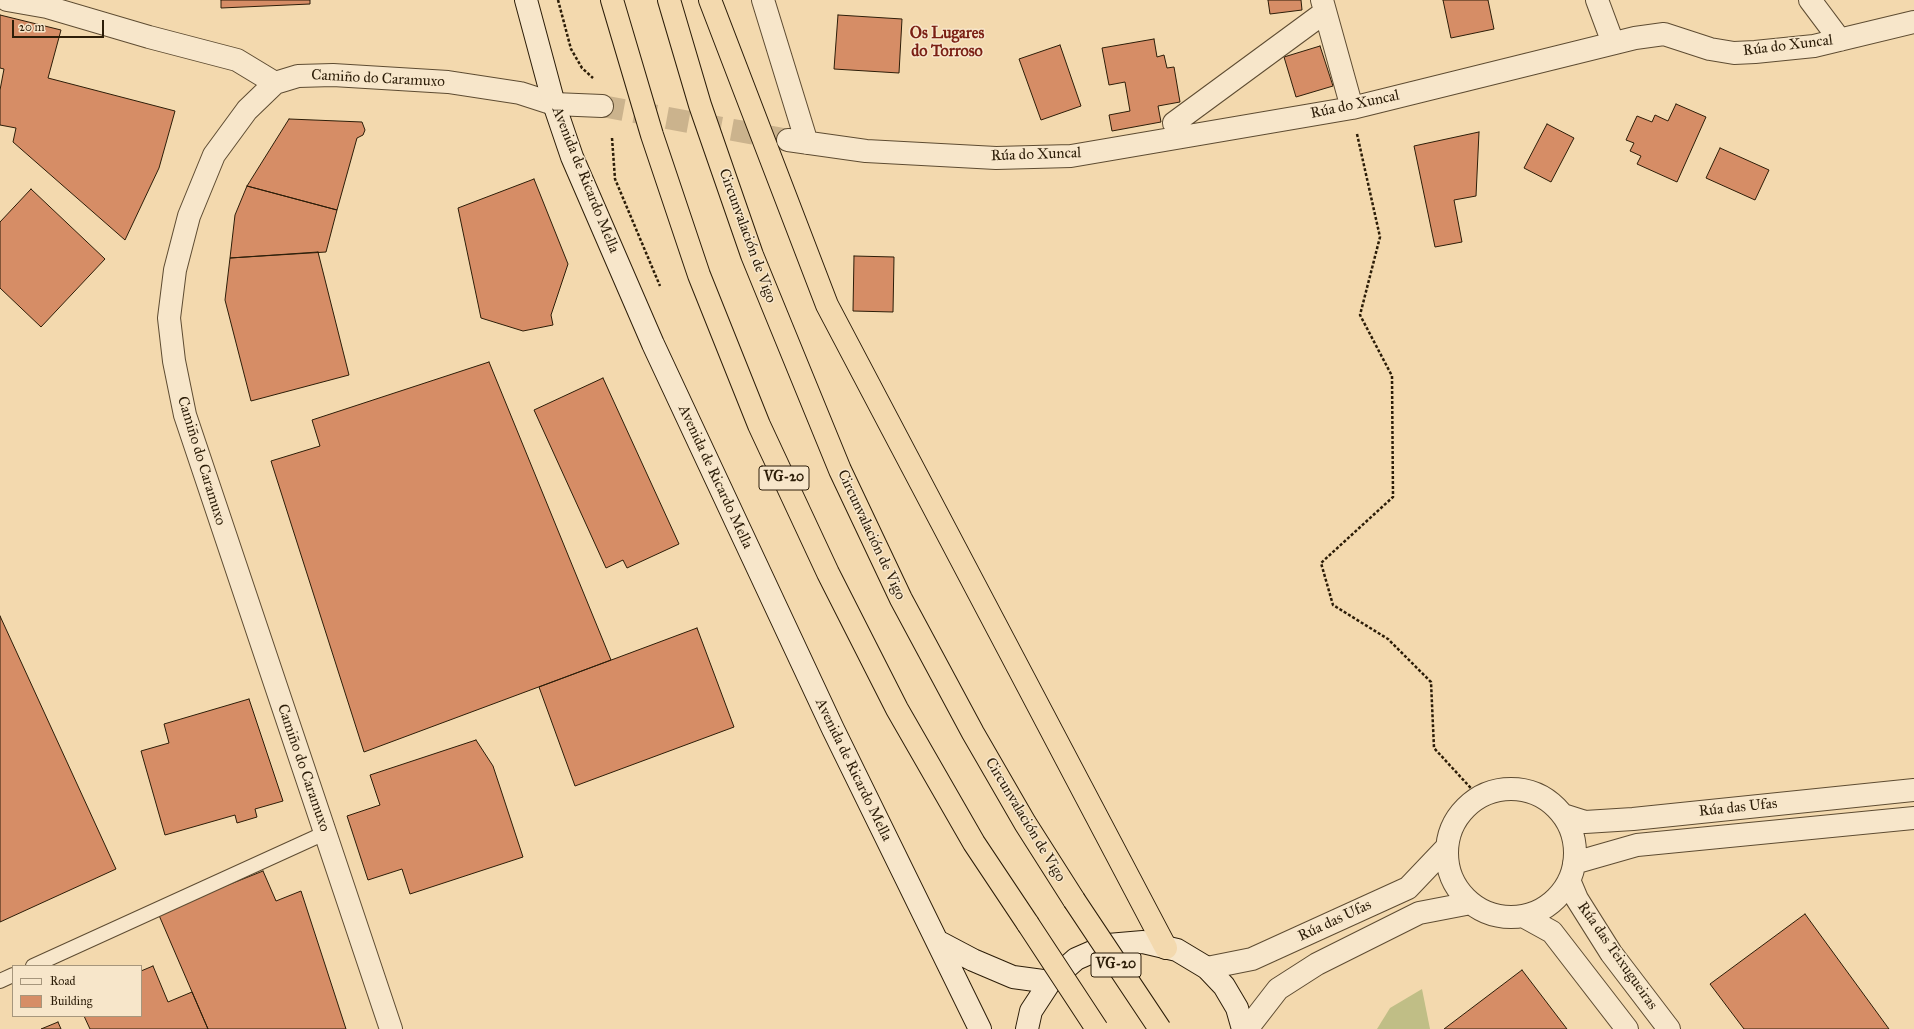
<!DOCTYPE html>
<meta charset="utf-8">
<style>
body{margin:0}
#map{position:relative;width:1914px;height:1029px;overflow:hidden;background:#f3d9ae;font-family:"IM FELL Great Primer",serif}
canvas{display:block}
.legend{position:absolute;left:12px;top:965px;width:130px;height:52px;box-sizing:border-box;background:#f7e6ca;border:1px solid #a6967c;margin:0;padding:5px 7px;list-style:none;font-size:12px;color:#2c1d08}
.legend li{display:flex;align-items:center;gap:8px;height:20px}
.legend b{width:20px;border:1px solid #a6967c}
.scale{position:absolute;left:12px;top:20px;width:92px;height:18px;box-sizing:border-box;border:2px solid #2c1d08;border-top:0;padding-left:5px;font-size:12px;line-height:14px;white-space:nowrap;color:#2c1d08;-webkit-text-stroke:3px #f7e6ca;paint-order:stroke}
</style>
<div id="map">
<canvas width="1914" height="1029"></canvas>
<ul class="legend">
<li><b style="height:5px;background:#f7e6ca"></b>Road</li>
<li><b style="height:11px;background:#d68d66"></b>Building</li>
</ul>
<div class="scale">20 m</div>
</div>
<script>
const g = document.querySelector('canvas').getContext('2d');
g.lineJoin = 'round';
function fill(path, color) { g.fillStyle = color; g.fill(path, 'evenodd'); }
const shape = rows => new Path2D(rows.map(r => 'M' + r).join(''));
function trace(path, color, width, dash) { g.strokeStyle = color; g.lineWidth = width; g.lineCap = dash ? 'butt' : 'round'; g.setLineDash(dash || []); g.stroke(path); }
function write(font, color, halo, rows, align = 'center') {
  g.font = font + ' "IM FELL Great Primer",serif'; g.lineWidth = 3; g.setLineDash([]); g.textBaseline = 'middle'; g.strokeStyle = halo; g.fillStyle = color; for (const [text, x, y, turn = 0] of rows) {
    g.save(); g.translate(x, y); g.rotate((+turn || 0) * Math.PI / 180); g.textAlign = isNaN(turn) ? turn : align; if (halo) g.strokeText(text, 0, 0); g.fillText(text, 0, 0); g.restore();
  }
}
fill(shape([
 [1422,989,1430,1029,1377,1029,1390,1008]
]), '#c0be86');
const building = shape([
 [221,0,310,0,310,4,221,8,221,0],
 [1268,0,1301,0,1302,10,1270,14,1268,0],
 [1443,0,1488,0,1494,29,1451,38,1443,0],
 [0,15,61,30,48,78,175,111,159,168,125,240,13,142,16,128,0,125,0,90,4,69,0,68,0,15],
 [838,15,902,19,899,73,834,69,838,15],
 [1154,39,1157,57,1164,55,1167,68,1174,67,1180,102,1158,106,1161,122,1112,131,1109,115,1130,111,1125,82,1109,85,1102,48,1154,39],
 [1060,45,1081,106,1041,120,1019,59,1060,45],
 [1320,46,1333,86,1296,97,1284,57,1320,46],
 [1676,104,1706,117,1677,182,1637,164,1641,156,1630,151,1634,143,1626,140,1637,116,1652,122,1655,115,1668,121,1676,104],
 [289,119,362,122,365,130,363,135,357,138,337,210,247,186,289,119],
 [1547,124,1574,138,1551,182,1524,168,1547,124],
 [1479,132,1476,196,1454,200,1462,242,1435,247,1414,146,1479,132],
 [1720,148,1769,170,1755,200,1706,178,1720,148],
 [534,179,568,264,551,315,553,325,523,331,481,318,458,208,534,179],
 [247,186,337,210,326,252,230,258,235,215,247,186],
 [31,189,105,259,41,327,0,288,0,222,31,189],
 [318,252,349,375,251,401,225,300,230,258,318,252],
 [854,256,894,257,893,312,853,311,854,256],
 [489,362,611,660,364,752,271,461,320,446,312,420,489,362],
 [603,378,679,544,627,568,623,560,606,568,534,410,603,378],
 [0,616,116,869,0,922,0,616],
 [697,628,734,727,575,786,539,687,697,628],
 [249,699,283,801,255,809,257,817,237,823,235,815,165,835,141,751,169,743,164,724,249,699],
 [476,740,493,766,523,857,410,894,402,869,368,880,347,816,380,805,370,775,476,740],
 [263,871,276,901,301,891,346,1029,208,1029,158,913,263,871],
 [1805,914,1889,1029,1744,1029,1710,984,1805,914],
 [153,966,168,1002,192,992,208,1029,90,1029,84,1016,141,1016,141,971,153,966],
 [1522,970,1567,1029,1444,1029,1522,970],
 [58,1022,61,1029,41,1029,58,1022]
]);
fill(building, '#d68d66');
trace(building, '#2c1d08', 1);
trace(shape([
 [602,106,788,140]
]), '#cbb38d', 22, [22, 11]);
const service = shape([
 [33,966,325,833],
 [0,981,13,975]
]);
const minor = shape([
 [7,0,47,7,149,37,237,60,275,83],
 [763,0,807,143],
 [1322,0,1352,108],
 [1597,0,1613,43],
 [1810,0,1840,40],
 [1174,123,1325,12],
 [788,140,866,151,996,158,1071,156,1352,108,1635,38,1664,34,1710,49,1734,53,1755,52,1814,46,1914,22],
 '1447 853a64 64 0 1 1 128 0a64 64 0 1 1-128 0Z',
 [1563,815,1585,822,1633,819,1914,790],
 [1574,863,1637,845,1914,818],
 [1569,880,1577,899,1611,953,1669,1029],
 [1523,916,1552,932,1627,1029],
 [1207,968,1252,959,1408,888,1447,847],
 [391,1029,185,415,174,361,169,318,175,270,189,216,214,155,247,110,275,83,298,76,333,75,448,82,520,93,554,104,602,106],
 [1247,1029,1278,989,1317,964,1419,913,1471,903]
]);
const secondary = shape([
 [526,0,554,104,572,157,653,344,833,729,980,1029],
 [937,941,973,960,1013,977,1050,982],
 [1027,1029,1031,1011,1050,982,1076,959,1108,945,1143,942,1177,950,1207,968,1224,986,1237,1008,1243,1029]
]);
const motorway = shape([
 [612,0,652,135,699,275,759,425,828,573,897,709,974,843,1028,924],
 [669,0,700,105,752,255,840,470,901,599,973,733,1025,823,1074,900],
 [710,0,827,305,1166,948]
]);
trace(service, '#5e4c32', 16);
trace(minor, '#5e4c32', 24);
trace(secondary, '#2c1d08', 24);
trace(motorway, '#2c1d08', 24);
trace(shape([
 [558,0,571,49,582,68,593,78],
 [1357,134,1380,237,1360,315,1392,376,1393,497,1321,563,1333,605,1388,639,1431,682,1434,748,1479,797],
 [612,138,615,179,660,286]
]), '#2c1d08', 2.5, [3, 2]);
trace(service, '#f7e6ca', 14);
trace(minor, '#f7e6ca', 22);
trace(secondary, '#f7e6ca', 22);
trace(motorway, '#f3d9ae', 22);
const motorwayBridge = shape([
 [1074,900,1160,1029],
 [1028,924,1097,1029]
]);
trace(motorwayBridge, '#2c1d08', 24, []);
trace(motorwayBridge, '#f3d9ae', 22);
for (const [x, y, w] of [
 [784,478,50],
 [1116,965,50]
]) { const box = new Path2D(); box.roundRect(x - w / 2, y - 12, w, 24, 3); g.fillStyle = '#f7e6ca'; g.fill(box); trace(box, '#2c1d08', 1); }
write('bold 14px', '#2c1d08', null, [
 ["VG-20",784,478],
 ["VG-20",1116,965]
]);
write('15px', '#2c1d08', '#f7e6ca', [
 ["Rúa do Xuncal",1788,46,-7],
 ["Camiño do Caramuxo",378,79,3],
 ["Rúa do Xuncal",1355,105,-12],
 ["Rúa do Xuncal",1036,155,-2],
 ["Avenida de Ricardo Mella",585,180,68],
 ["Circunvalación de Vigo",747,236,70],
 ["Camiño do Caramuxo",201,461,73],
 ["Avenida de Ricardo Mella",715,477,65],
 ["Circunvalación de Vigo",871,535,65],
 ["Camiño do Caramuxo",303,768,71],
 ["Avenida de Ricardo Mella",853,770,64],
 ["Rúa das Ufas",1738,808,-6],
 ["Circunvalación de Vigo",1025,820,59],
 ["Rúa das Ufas",1335,921,-25],
 ["Rúa das Teixugueiras",1617,956,55]
]);
write('bold 16px', '#7a1f14', '#f7e6ca', [
 ["Os Lugares",947,34],
 ["do Torroso",947,52]
]);
</script>
